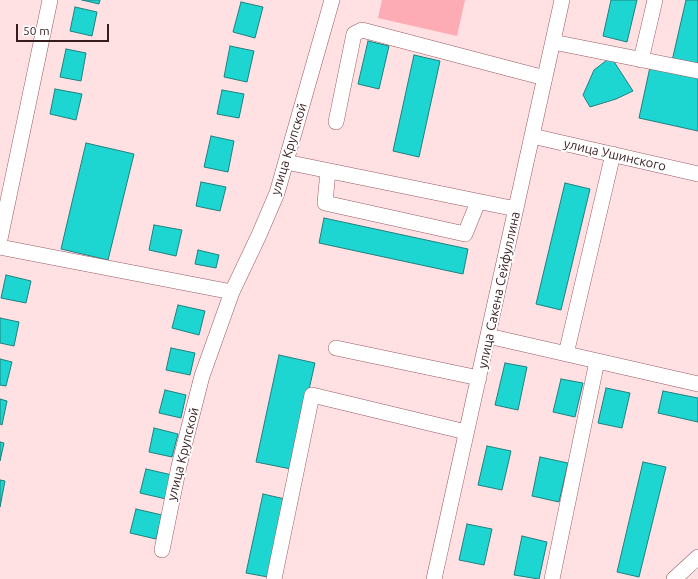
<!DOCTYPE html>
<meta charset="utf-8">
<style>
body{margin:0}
#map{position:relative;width:698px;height:579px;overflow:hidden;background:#ffe0e3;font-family:Ubuntu,sans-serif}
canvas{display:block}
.scale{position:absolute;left:16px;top:24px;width:93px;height:18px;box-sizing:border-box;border:2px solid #361b1f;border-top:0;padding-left:5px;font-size:12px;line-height:14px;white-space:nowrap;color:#361b1f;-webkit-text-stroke:3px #fff;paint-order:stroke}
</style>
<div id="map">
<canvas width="698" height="579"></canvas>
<div class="scale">50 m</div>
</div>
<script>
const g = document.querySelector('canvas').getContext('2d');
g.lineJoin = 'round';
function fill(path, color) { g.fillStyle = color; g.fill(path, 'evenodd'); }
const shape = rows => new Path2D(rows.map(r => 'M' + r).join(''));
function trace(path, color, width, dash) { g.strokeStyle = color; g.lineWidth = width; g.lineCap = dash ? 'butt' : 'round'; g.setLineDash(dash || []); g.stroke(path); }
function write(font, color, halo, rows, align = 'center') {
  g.font = font + ' Ubuntu,sans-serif'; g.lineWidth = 4; g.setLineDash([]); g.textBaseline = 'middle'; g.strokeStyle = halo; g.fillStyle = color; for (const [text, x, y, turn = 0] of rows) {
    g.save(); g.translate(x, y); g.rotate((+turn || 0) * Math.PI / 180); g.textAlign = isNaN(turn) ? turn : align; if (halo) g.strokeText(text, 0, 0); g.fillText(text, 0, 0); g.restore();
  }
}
fill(shape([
 [382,0,465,0,457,36,378,18]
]), '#fdabb5');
const building = shape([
 [82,0,100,0,99,4,82,0],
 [611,0,637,0,627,42,603,36,611,0],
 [686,0,698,0,698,67,672,61,686,0],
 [241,2,263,7,255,38,233,32,241,2],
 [75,7,97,12,92,36,70,31,75,7],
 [368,41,389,46,379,89,358,84,368,41],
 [230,46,254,51,247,82,224,77,230,46],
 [66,49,86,53,81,81,60,77,66,49],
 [414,55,440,61,419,157,393,151,414,55],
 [611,57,633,91,616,99,590,107,583,95,594,70,611,57],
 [650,67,698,77,698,131,639,118,650,67],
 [55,89,82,94,76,120,50,114,55,89],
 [222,90,244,94,239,118,217,114,222,90],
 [211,136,234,141,228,172,204,167,211,136],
 [86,143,134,154,108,260,61,249,86,143],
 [201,182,226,187,220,211,196,206,201,182],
 [565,183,590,189,561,310,536,304,565,183],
 [324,218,468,249,463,274,319,243,324,218],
 [154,225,182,230,176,256,149,250,154,225],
 [198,250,219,255,216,268,195,264,198,250],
 [6,275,31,281,26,303,1,298,6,275],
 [178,305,205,311,199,335,172,328,178,305],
 [0,318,19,322,14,346,0,343,0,318],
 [171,348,195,353,190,375,166,370,171,348],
 [279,355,315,363,291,469,256,462,279,355],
 [0,359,12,362,6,386,0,385,0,359],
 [505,363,527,367,518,410,495,405,505,363],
 [561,379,583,383,575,417,553,412,561,379],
 [606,388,630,393,622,428,598,423,606,388],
 [165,390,186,395,181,418,159,413,165,390],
 [663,391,698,398,698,422,658,413,663,391],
 [0,399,7,401,2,425,0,424,0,399],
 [154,428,178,434,172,457,149,452,154,428],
 [0,442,4,443,0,461,0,442],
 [487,446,511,451,502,490,478,485,487,446],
 [540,457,568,463,559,502,532,496,540,457],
 [643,462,666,467,639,577,617,572,643,462],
 [146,469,172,475,166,499,140,493,146,469],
 [0,480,5,481,0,507,0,480],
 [263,494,285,499,268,577,246,573,263,494],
 [136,509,162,515,156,539,130,533,136,509],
 [467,524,492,529,484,565,459,560,467,524],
 [522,536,547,542,539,579,514,575,522,536]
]);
fill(building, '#1ed6d1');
trace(building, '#1e817e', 1);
const minor = shape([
 [553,42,698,71],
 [641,60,655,0],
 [336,122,354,34,362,30,545,78],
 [532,136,698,174],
 [286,162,516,209],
 [328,171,325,203,465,234,478,202],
 [0,239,50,0],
 [0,247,232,292],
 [488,336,698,384],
 [336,348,479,378],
 [566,354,613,154],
 [162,550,179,466,202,376,232,292,259,235,277,193,332,0],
 [274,579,312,395,466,432],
 [434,579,562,0],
 [552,579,597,361],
 [674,579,698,557]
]);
trace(minor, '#9b5a63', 16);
trace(minor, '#fff', 15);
write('13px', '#361b1f', '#fff', [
 ["улица Крупской",289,149,-73],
 ["улица Ушинского",615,155,13],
 ["улица Сакена Сейфуллина",499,290,-78],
 ["улица Крупской",183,454,-76]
]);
</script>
